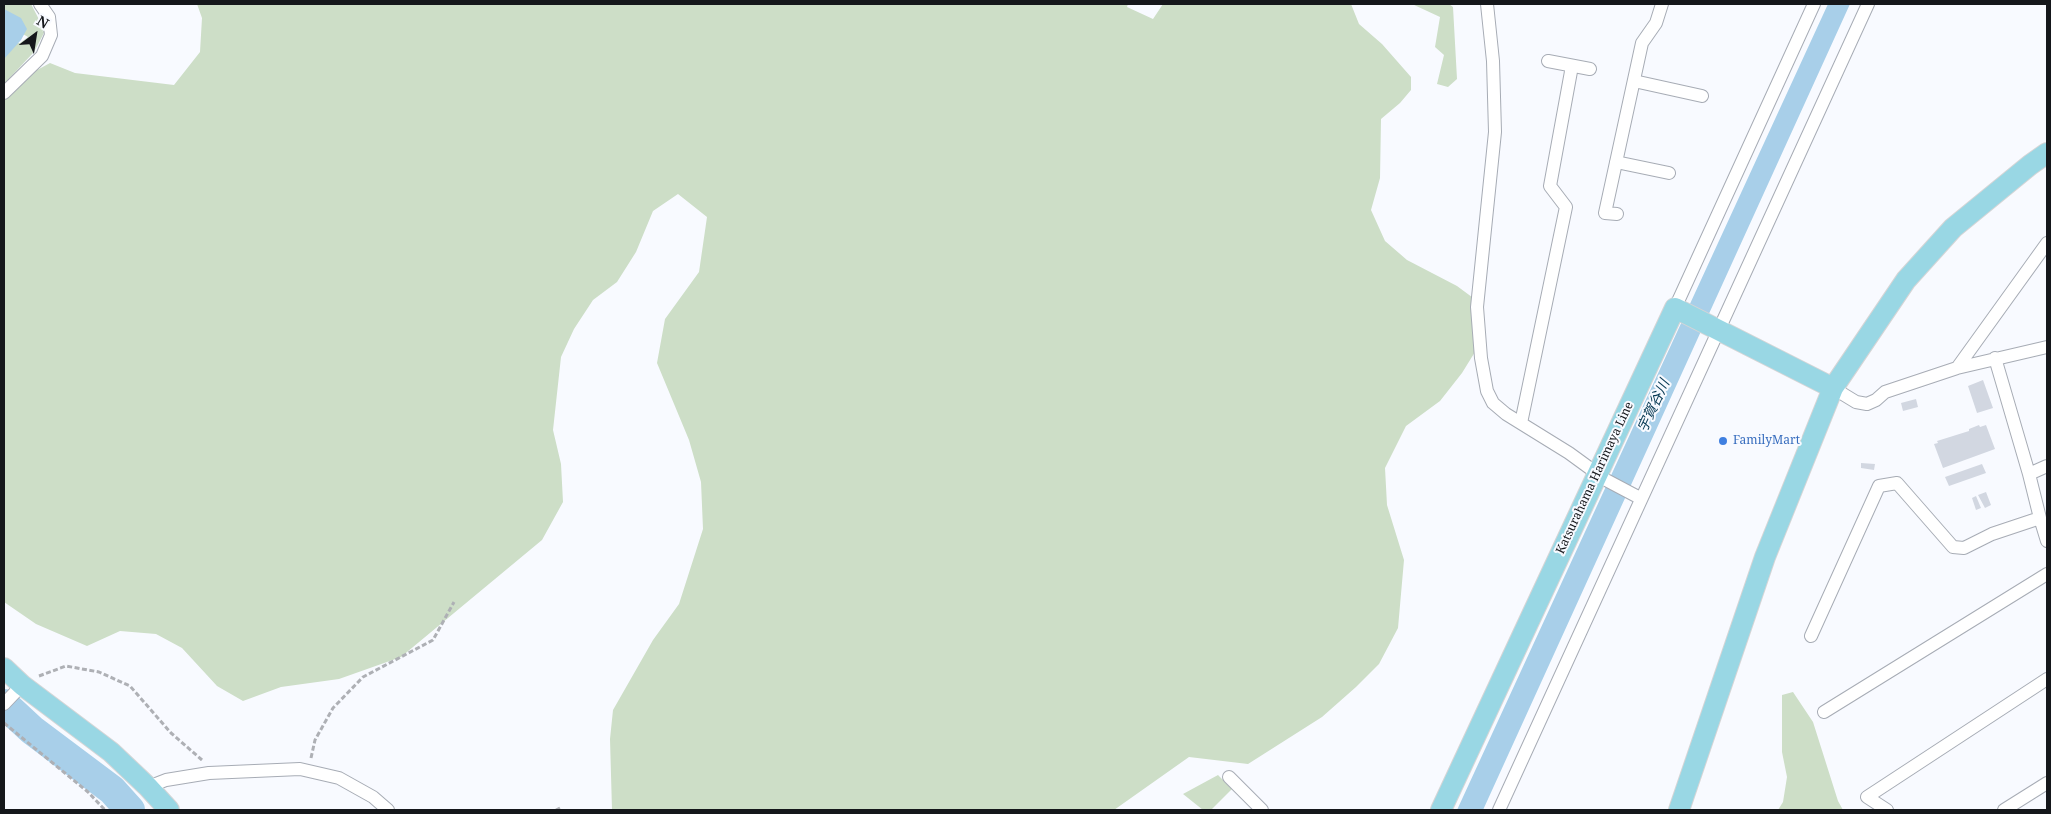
<!DOCTYPE html>
<meta charset="utf-8">
<style>
body{margin:0}
#map{position:relative;width:2051px;height:814px;overflow:hidden;background:#f8faff;font-family:"Noto Serif",serif}
canvas{display:block}
.frame{position:absolute;inset:0;border:5px solid #15171b;pointer-events:none}
.north{position:absolute;left:10px;top:10px;width:50px;height:50px;-webkit-text-stroke:4px #f8faff;paint-order:stroke;rotate:31deg;font-size:14px;font-weight:700;line-height:20px;text-align:center;color:#15171b}
.north::after{content:'';display:block;margin:auto;width:18px;height:22px;background:#15171b;clip-path:polygon(50% 0,100% 100%,50% 72%,0 100%)}
</style>
<div id="map">
<canvas width="2051" height="814"></canvas>
<div class="frame"></div>
<div class="north">N</div>
</div>
<script>
const g = document.querySelector('canvas').getContext('2d');
g.lineJoin = 'round';
function fill(path, color) { g.fillStyle = color; g.fill(path, 'evenodd'); }
const shape = rows => new Path2D(rows.map(r => 'M' + r).join(''));
function trace(path, color, width, dash) { g.strokeStyle = color; g.lineWidth = width; g.lineCap = dash ? 'butt' : 'round'; g.setLineDash(dash || []); g.stroke(path); }
function write(font, color, halo, rows, align = 'center') {
  g.font = font + ' "Noto Serif","Noto Sans JP",serif'; g.lineWidth = 4; g.setLineDash([]); g.textBaseline = 'middle'; g.strokeStyle = halo; g.fillStyle = color; for (const [text, x, y, turn = 0] of rows) {
    g.save(); g.translate(x, y); g.rotate((+turn || 0) * Math.PI / 180); g.textAlign = isNaN(turn) ? turn : align; if (halo) g.strokeText(text, 0, 0); g.fillText(text, 0, 0); g.restore();
  }
}
fill(shape([
 [4,4,31,4,45,31,34,52,4,84,4,47,10,43,20,43,28,37,4,23],
 [197,4,1128,4,1127,7,1153,19,1163,4,1351,4,1359,24,1382,44,1411,77,1411,90,1400,103,1381,119,1380,178,1371,210,1385,241,1407,260,1457,286,1484,306,1483,339,1462,373,1440,401,1406,426,1385,468,1387,505,1404,560,1398,628,1379,664,1356,687,1322,717,1248,764,1189,757,1114,810,612,810,610,739,613,710,653,640,679,604,703,529,701,482,689,440,657,363,665,319,699,272,707,217,678,194,653,211,636,252,617,282,593,300,574,329,561,357,553,430,561,464,563,502,542,540,401,657,339,679,281,687,243,701,217,686,182,648,156,634,120,631,87,646,36,624,4,602,4,95,17,81,50,63,75,73,174,85,200,52,202,18],
 [1412,4,1449,4,1453,7,1457,79,1448,87,1437,84,1444,55,1435,47,1440,17],
 [1793,692,1813,722,1838,801,1843,810,1778,810,1783,802,1787,777,1782,752,1782,695],
 [1218,775,1232,789,1211,810,1203,810,1183,794]
]), '#cddec7');
fill(shape([
 [1828,4,1850,4,1483,810,1457,810],
 [4,9,21,18,27,29,21,40,4,59]
]), '#a8cfe9');
trace(shape([
 [4,704,32,730,112,790,130,810]
]), '#a8cfe9', 30);
fill(shape([
 [1983,380,1993,408,1977,413,1968,386],
 [1916,399,1918,407,1903,411,1901,403],
 [1979,425,1980,427,1986,425,1995,449,1943,468,1934,444,1938,443,1937,441,1969,431,1969,429],
 [1861,463,1875,464,1874,470,1861,468],
 [1982,464,1986,473,1949,486,1945,477],
 [1986,492,1991,505,1985,508,1978,495],
 [1976,496,1981,508,1976,510,1972,498]
]), '#d2d7e1');
const minor = shape([
 [1487,4,1493,61,1495,132,1477,307,1481,358,1487,391,1493,403,1506,414,1569,453,1606,480,1640,498],
 [1548,61,1590,69],
 [1634,81,1702,96],
 [4,93,42,56,51,35,49,17,40,4],
 [1616,162,1669,173],
 [1617,214,1605,213,1642,43,1656,23,1662,4],
 [1675,308,1814,4],
 [1995,358,2029,474,2047,466],
 [1957,368,2047,243],
 [1833,388,1856,402,1867,404,1876,400,1885,392,1957,368,2047,347],
 [1521,423,1566,207,1550,186,1572,66],
 [2040,518,2047,541],
 [1811,636,1879,486,1897,483,1953,547,1964,548,1992,534,2040,518,2029,474],
 [4,704,22,685],
 [1824,712,2047,574],
 [1229,777,1262,810],
 [148,787,166,780,209,773,300,769,339,778,373,797,388,810],
 [1499,810,1868,4],
 [1887,810,1867,797,2047,679],
 [2004,810,2047,783]
]);
const primary = shape([
 [4,668,22,685,111,752,148,787,169,810],
 [1441,810,1675,308,1833,388],
 [1679,810,1765,557,1833,388,1906,280,1953,228,2030,165,2047,153]
]);
trace(minor, '#a7acb5', 14);
trace(primary, '#d5d5d6', 22);
trace(shape([
 [39,676,66,666,99,672,130,686,171,733,202,760],
 [4,723,88,792,105,810],
 [311,758,315,740,333,708,363,677,433,640,454,602],
 [556,810,560,808]
]), '#aeb0b5', 3, [5, 2.5]);
trace(minor, '#fff', 12);
trace(primary, '#99d7e4', 20);
for (const [x, y, r, color] of [
 [1723,441,5,"#3f7fe0"]
]) { const dot = new Path2D(); dot.arc(x, y, r, 0, 2 * Math.PI); g.fillStyle = color; g.fill(dot); trace(dot, '#f8faff', 2); }
write('12px', '#366cbe', '#f8faff', [
 ["FamilyMart",1733,441]
], 'left');
write('12px', '#15171b', '#f8faff', [
 ["Katsurahama Harimaya Line",1595,478,-65]
]);
write('italic 14px', '#063953', '#f8faff', [
 ["宇賀谷川",1654,406,-65]
]);
</script>
